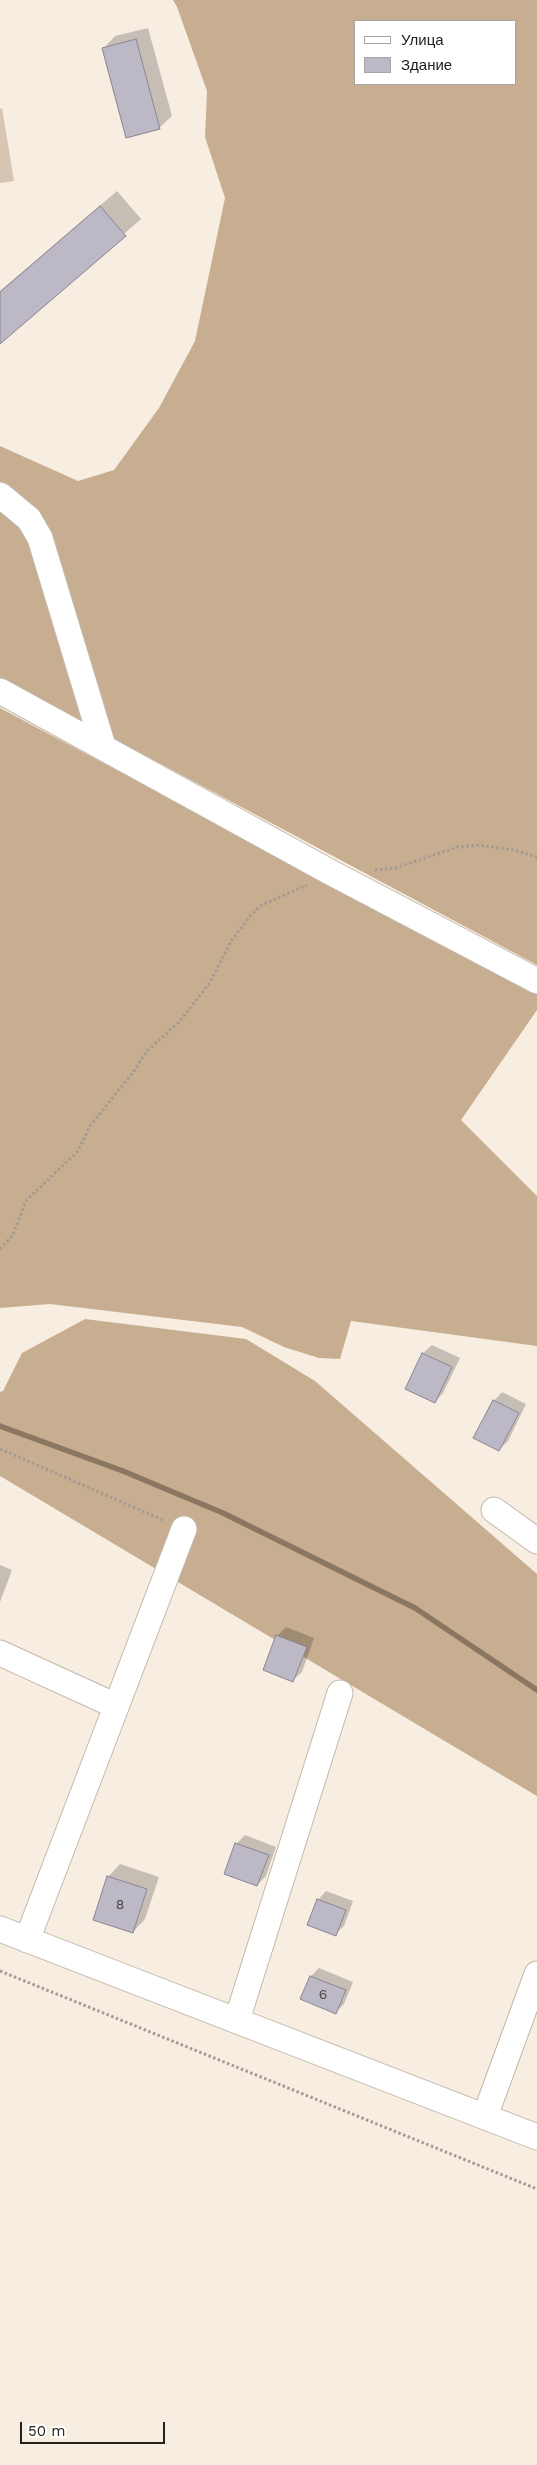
<!DOCTYPE html>
<meta charset="utf-8">
<style>
body{margin:0}
#map{position:relative;width:537px;height:2465px;overflow:hidden;background:#f8ede1;font-family:"Work Sans",sans-serif}
canvas{display:block}
.legend{position:absolute;left:354px;top:20px;width:162px;height:65px;box-sizing:border-box;background:#fff;border:1px solid #a7a6a4;margin:0;padding:6px 9px;list-style:none;font-size:15px;color:#24201c}
.legend li{display:flex;align-items:center;gap:10px;height:25px}
.legend b{width:25px;border:1px solid #a7a6a4}
.scale{position:absolute;left:20px;top:2422px;width:145px;height:22px;box-sizing:border-box;border:2px solid #24201c;border-top:0;padding-left:6px;font-size:15px;line-height:18px;white-space:nowrap;color:#24201c;-webkit-text-stroke:4px #fff;paint-order:stroke}
</style>
<div id="map">
<canvas width="537" height="2465"></canvas>
<ul class="legend">
<li><b style="height:6px;background:#fff"></b>Улица</li>
<li><b style="height:14px;background:#bcb8c5"></b>Здание</li>
</ul>
<div class="scale">50 m</div>
</div>
<script>
const g = document.querySelector('canvas').getContext('2d');
g.lineJoin = 'round';
function fill(path, color) { g.fillStyle = color; g.fill(path, 'evenodd'); }
const shape = rows => new Path2D(rows.map(r => 'M' + r).join(''));
function trace(path, color, width, dash) { g.strokeStyle = color; g.lineWidth = width; g.lineCap = dash ? 'butt' : 'round'; g.setLineDash(dash || []); g.stroke(path); }
function write(font, color, halo, rows, align = 'center') {
  g.font = font + ' "Work Sans",sans-serif'; g.lineWidth = 4; g.setLineDash([]); g.textBaseline = 'middle'; g.strokeStyle = halo; g.fillStyle = color; for (const [text, x, y, turn = 0] of rows) {
    g.save(); g.translate(x, y); g.rotate((+turn || 0) * Math.PI / 180); g.textAlign = isNaN(turn) ? turn : align; if (halo) g.strokeText(text, 0, 0); g.fillText(text, 0, 0); g.restore();
  }
}
fill(shape([
 [2,108,14,181,0,183,0,109]
]), '#d5c5b2');
fill(shape([
 [173,0,537,0,537,965,0,678,0,446,78,481,114,470,159,408,195,341,225,198,205,137,207,91,177,7],
 [356,21,516,21,516,84,356,84],
 [0,708,537,994,537,1010,461,1120,537,1196,537,1346,351,1321,340,1359,319,1358,284,1347,242,1327,50,1304,0,1308],
 [85,1319,246,1339,315,1381,537,1574,537,1796,0,1476,0,1392,3,1391,22,1353]
]), '#c8ae90');
fill(shape([
 [148,28,172,116,159,128,103,49,115,36],
 [117,191,141,219,0,342,0,291],
 [432,1345,460,1358,443,1393,435,1402,407,1389,423,1353],
 [502,1392,526,1404,508,1441,499,1450,494,1401],
 [0,1565,12,1570,0,1602],
 [286,1627,314,1638,302,1672,293,1680,277,1636],
 [245,1835,276,1847,266,1876,257,1885,236,1844],
 [120,1864,159,1877,145,1919,133,1932,108,1877],
 [326,1891,353,1901,344,1926,335,1934,318,1900],
 [319,1968,353,1982,344,2004,336,2012,311,1976]
]), '#0003');
trace(shape([
 [0,1426,123,1471,223,1513,415,1608,537,1690]
]), '#8a7761', 5.5);
const building = shape([
 [136,39,160,129,126,138,102,48,136,39],
 [100,206,126,236,0,344,0,292,100,206],
 [422,1353,452,1367,435,1403,405,1389,422,1353],
 [493,1400,519,1413,499,1451,473,1438,493,1400],
 [276,1635,307,1647,293,1682,263,1670,276,1635],
 [235,1843,269,1855,257,1886,224,1874,235,1843],
 [107,1876,147,1889,133,1933,93,1920,107,1876],
 [317,1899,346,1910,336,1936,307,1925,317,1899],
 [310,1976,346,1990,336,2014,300,1999,310,1976]
]);
fill(building, '#bcb8c5');
trace(building, '#898592', 1);
const minor = shape([
 [0,495,29,519,40,538,103,746],
 [0,691,328,871,537,981],
 [494,1510,537,1541],
 [0,1653,116,1706],
 [0,1929,537,2137],
 [27,1940,184,1529],
 [237,2020,340,1693],
 [485,2116,537,1974]
]);
trace(minor, '#c2b8ad', 27);
trace(shape([
 [375,870,395,868,458,847,479,845,514,850,537,857],
 [0,1249,13,1235,26,1201,78,1151,90,1126,134,1071,146,1052,179,1022,209,984,232,940,251,915,260,906,307,885],
 [0,1449,165,1521],
 [0,1971,537,2189]
]), '#a39b92', 3, [2.5, 2.5]);
trace(minor, '#fff', 25);
write('14px', '#4a4646', null, [
 ["8",120,1905],
 ["6",323,1995]
]);
</script>
